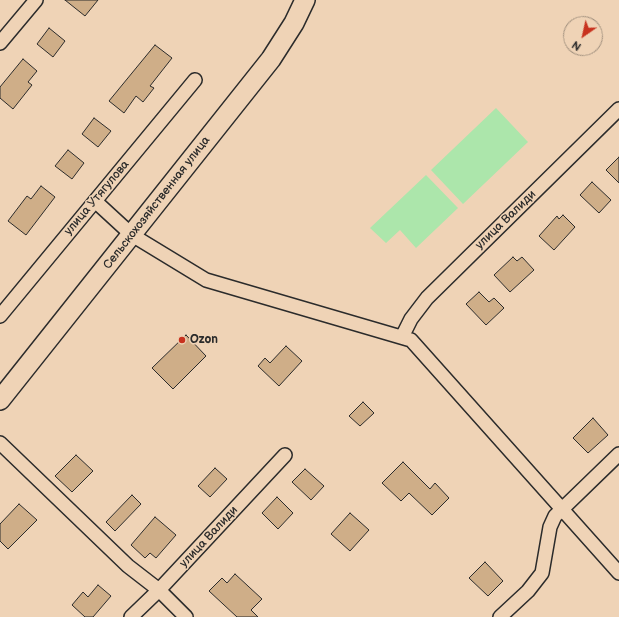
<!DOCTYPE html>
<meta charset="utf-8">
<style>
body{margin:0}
#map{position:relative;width:619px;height:617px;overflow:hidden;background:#efd3b6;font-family:"Balsamiq Sans",sans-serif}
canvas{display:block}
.north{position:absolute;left:563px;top:16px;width:40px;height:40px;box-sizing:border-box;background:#efd3b6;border:1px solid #a1907e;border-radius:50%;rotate:214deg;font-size:11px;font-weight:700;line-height:16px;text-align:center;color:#2b2b2b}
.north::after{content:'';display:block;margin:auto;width:14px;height:18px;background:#c8321e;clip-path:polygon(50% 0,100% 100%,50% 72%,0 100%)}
</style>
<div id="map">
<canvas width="619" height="617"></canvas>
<div class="north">N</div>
</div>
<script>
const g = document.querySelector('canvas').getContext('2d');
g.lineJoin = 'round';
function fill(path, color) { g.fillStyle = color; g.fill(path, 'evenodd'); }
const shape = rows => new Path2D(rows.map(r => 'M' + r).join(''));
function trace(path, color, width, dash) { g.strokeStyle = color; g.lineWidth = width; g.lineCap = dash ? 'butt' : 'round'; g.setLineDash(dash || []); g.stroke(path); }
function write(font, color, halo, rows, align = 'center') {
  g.font = font + ' "Balsamiq Sans",sans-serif'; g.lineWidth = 3; g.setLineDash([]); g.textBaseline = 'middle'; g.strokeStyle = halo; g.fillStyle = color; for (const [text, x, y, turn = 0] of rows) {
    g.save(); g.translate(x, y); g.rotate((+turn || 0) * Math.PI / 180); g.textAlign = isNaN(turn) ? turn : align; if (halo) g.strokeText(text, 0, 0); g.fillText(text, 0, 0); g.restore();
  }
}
fill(shape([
 [496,108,528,142,463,204,431,170],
 [426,175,458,208,416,248,400,230,386,243,370,228]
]), '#ace6ab');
const building = shape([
 [65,0,98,0,85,16,65,0],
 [49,28,65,41,53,57,37,44,49,28],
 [155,45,172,58,150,86,154,88,143,102,136,96,124,113,109,101,155,45],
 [23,59,37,71,28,82,32,85,13,109,0,98,0,87,23,59],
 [94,118,111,131,98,147,82,134,94,118],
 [68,150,84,163,72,179,55,166,68,150],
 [619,157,619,183,606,170,619,157],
 [592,182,611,200,599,213,580,195,592,182],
 [41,186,55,197,26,235,8,221,27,196,31,199,41,186],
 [563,215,575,227,554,250,539,236,557,216,559,219,563,215],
 [513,257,517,261,522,257,534,270,510,292,494,275,513,257],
 [479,292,489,302,494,298,504,308,486,325,466,304,479,292],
 [186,335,206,356,173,389,152,368,186,335],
 [286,346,302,361,279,386,258,366,265,358,270,363,286,346],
 [363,402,374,413,360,426,349,416,363,402],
 [593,418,608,435,588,453,573,438,593,418],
 [76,455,93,471,72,492,55,476,76,455],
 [403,462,430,489,435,483,449,498,432,515,409,493,401,501,382,483,403,462],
 [215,468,227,479,210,497,198,486,215,468],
 [305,469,324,486,311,500,292,482,305,469],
 [132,495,141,504,115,531,106,522,132,495],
 [277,497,293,513,278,529,262,513,277,497],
 [19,504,37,520,8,549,0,541,0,524,19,504],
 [350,513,369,530,350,551,331,534,350,513],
 [155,517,176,535,156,558,150,553,145,558,131,545,155,517],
 [485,562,503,581,488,596,469,578,485,562],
 [235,574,262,599,251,610,258,617,237,617,209,591,222,578,227,583,235,574],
 [98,585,111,596,93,617,85,617,72,605,83,592,88,597,98,585]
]);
fill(building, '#cfae88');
trace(building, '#2b2b2b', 1);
const street = shape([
 [0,43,36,0],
 [95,201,132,235,206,280,411,340,619,573],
 [0,316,195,80],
 [402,337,411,319,427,298,619,109],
 [0,443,128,566,159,590,186,617],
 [131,617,159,590,285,455],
 [500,617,528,591,542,573,550,527,555,516,619,454]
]);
const secondary = shape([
 [0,400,271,59,294,23,305,0]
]);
trace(street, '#2b2b2b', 16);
trace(secondary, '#2b2b2b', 22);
trace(street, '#efd3b6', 13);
trace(secondary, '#efd3b6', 19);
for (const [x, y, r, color] of [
 [182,340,4,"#c8321e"]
]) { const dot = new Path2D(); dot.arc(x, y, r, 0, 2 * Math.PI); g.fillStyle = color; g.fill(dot); trace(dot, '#efd3b6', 1.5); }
write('12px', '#2b2b2b', '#efd3b6', [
 ["улица Утягулова",97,198,-50],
 ["Сельскохозяйственная улица",157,203,-52],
 ["улица Валиди",506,220,-44],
 ["улица Валиди",209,537,-47]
]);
write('bold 12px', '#2b2b2b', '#efd3b6', [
 ["Ozon",190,340]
], 'left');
</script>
